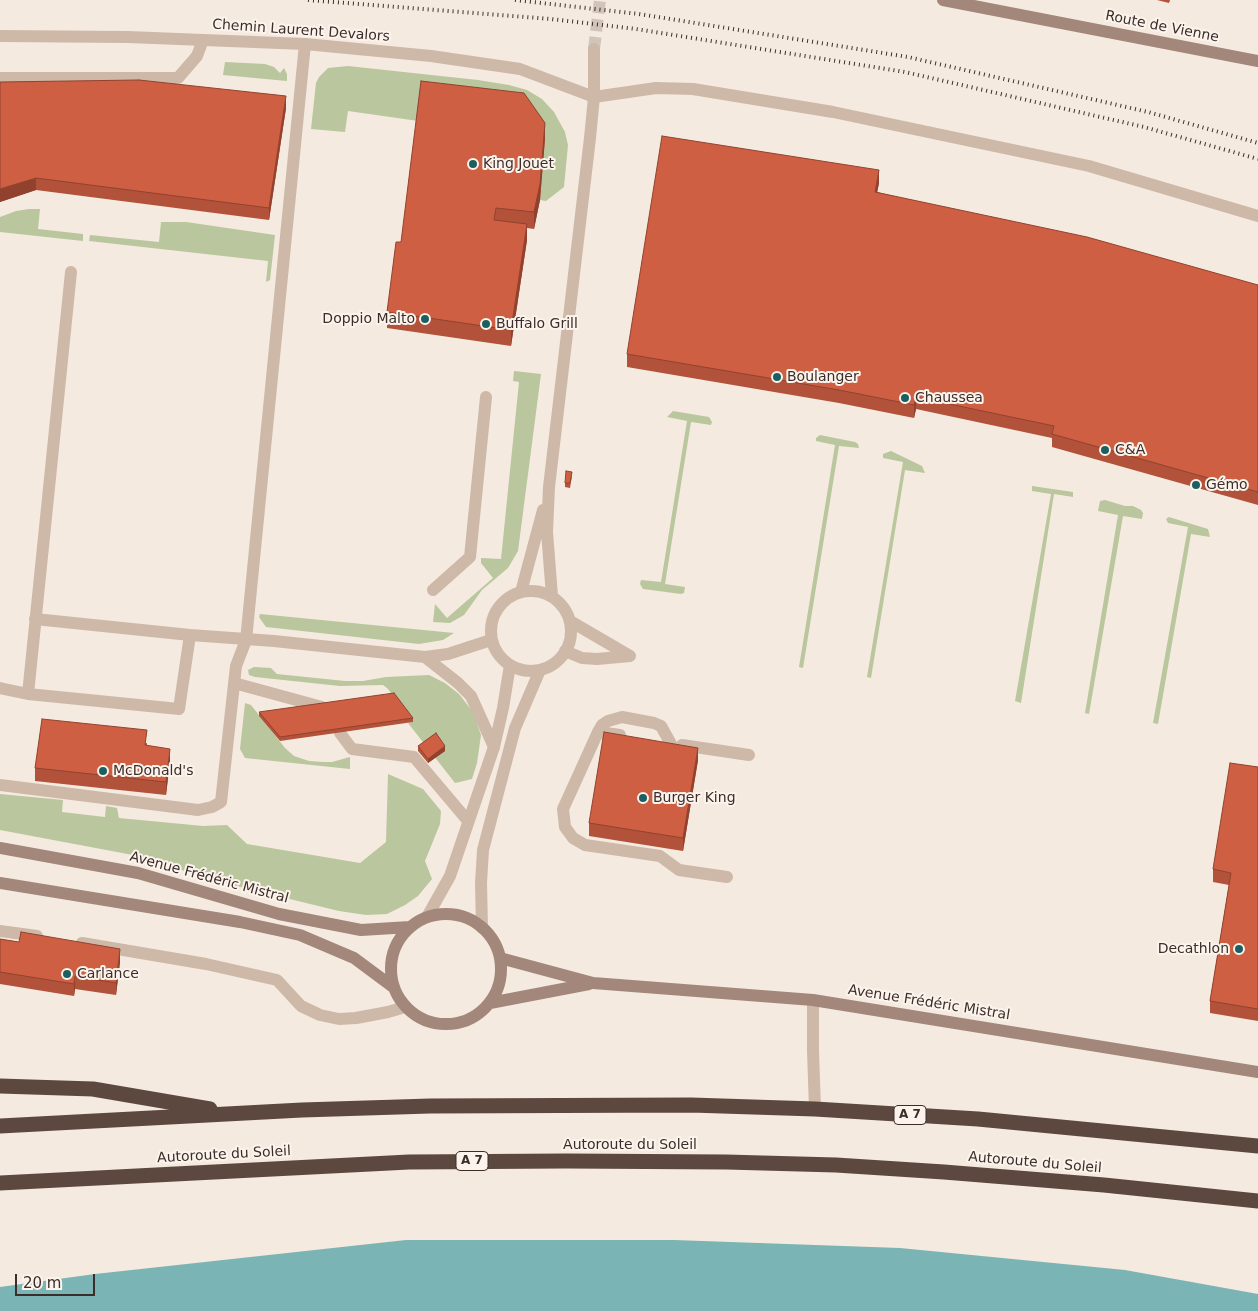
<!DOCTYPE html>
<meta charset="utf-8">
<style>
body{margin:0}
#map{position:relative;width:1258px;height:1311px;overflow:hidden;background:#f5eadf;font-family:"DejaVu Sans",sans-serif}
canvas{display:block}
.scale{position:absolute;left:15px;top:1274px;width:80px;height:22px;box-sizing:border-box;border:2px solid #3b2e2a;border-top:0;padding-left:6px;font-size:15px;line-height:18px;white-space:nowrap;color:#3b2e2a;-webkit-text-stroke:4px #fcf4ec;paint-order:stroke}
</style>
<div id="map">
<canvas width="1258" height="1311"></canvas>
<div class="scale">20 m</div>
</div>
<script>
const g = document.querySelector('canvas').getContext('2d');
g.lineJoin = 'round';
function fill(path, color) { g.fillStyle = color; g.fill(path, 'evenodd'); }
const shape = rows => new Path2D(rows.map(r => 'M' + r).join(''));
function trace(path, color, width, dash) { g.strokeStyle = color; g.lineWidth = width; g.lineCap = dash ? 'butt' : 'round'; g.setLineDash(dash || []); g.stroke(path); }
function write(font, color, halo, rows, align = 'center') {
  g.font = font + ' "DejaVu Sans",sans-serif'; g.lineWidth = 4; g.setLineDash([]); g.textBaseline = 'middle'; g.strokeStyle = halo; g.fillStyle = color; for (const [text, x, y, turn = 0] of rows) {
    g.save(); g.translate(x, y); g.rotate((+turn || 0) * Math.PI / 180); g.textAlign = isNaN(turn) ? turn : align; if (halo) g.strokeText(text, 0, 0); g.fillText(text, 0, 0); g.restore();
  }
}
fill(shape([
 [225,62,265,64,274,67,280,73,284,68,287,74,287,81,223,75],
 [348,66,478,80,509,85,527,90,542,99,554,112,565,132,568,145,564,187,546,201,540,200,545,139,348,111,345,132,311,129,316,83,319,77,328,68],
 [29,209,40,209,38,229,83,234,83,241,0,232,0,217,16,211],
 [161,222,186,222,275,235,270,280,266,282,268,261,89,241,90,235,159,242],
 [514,371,541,374,518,551,508,568,482,590,464,615,450,623,433,622,435,604,447,618,493,578,481,563,481,558,501,559,519,382,513,381],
 [673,411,709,417,712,422,711,425,691,422,665,584,685,587,684,593,681,594,643,589,640,584,641,580,661,582,687,421,667,417],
 [820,435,855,442,858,444,859,448,839,446,803,668,799,667,835,445,816,441,816,438],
 [891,451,922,466,925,473,905,470,871,678,867,677,903,462,883,458,883,454],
 [1032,486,1073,492,1073,497,1054,494,1021,703,1015,701,1051,494,1032,491],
 [1105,500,1125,506,1133,506,1141,510,1143,513,1142,519,1123,516,1089,714,1085,713,1118,515,1098,511,1100,501],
 [1169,517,1208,529,1210,537,1191,534,1158,724,1153,723,1188,527,1168,523,1166,519],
 [260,614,454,633,443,640,419,644,266,627,259,617],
 [254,667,271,668,277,674,345,681,363,681,386,677,429,675,445,683,459,694,473,712,481,735,477,763,472,779,455,783,408,723,412,722,388,689,383,685,340,686,255,677,249,675,248,670],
 [245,703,251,705,285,748,294,756,309,761,323,762,332,762,350,757,350,769,245,758,240,749],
 [388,774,423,789,441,811,440,824,425,861,432,879,418,896,405,905,387,914,366,915,339,911,224,883,133,855,0,830,0,794,63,800,62,812,105,817,106,806,117,808,119,818,203,826,227,825,247,844,360,863,386,842]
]), '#bac69d');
fill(shape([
 [406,1240,674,1240,900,1248,1125,1270,1258,1294,1258,1311,0,1311,0,1287,95,1274]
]), '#7bb4b4');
trace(shape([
 [594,49,600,0]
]), '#d0c4bb', 12, [12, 6]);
trace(shape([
 [0,78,178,78,197,56,203,40],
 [433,590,470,557,486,397],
 [570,621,630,656],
 [190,635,274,641,425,657,448,654,491,640],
 [565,651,582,658,597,659,630,656],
 [425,657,458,683,471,696,494,747],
 [234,683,322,707],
 [0,688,28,694,179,709,190,635,35,619],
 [28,694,71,272],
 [598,732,602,725,608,721,622,717,654,723,661,726,671,744],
 [340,733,352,749,414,757,468,821],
 [620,735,598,732,563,809,565,827,573,838,585,845,660,856,679,870,727,877],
 [682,745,749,755],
 [0,785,198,810,212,807,221,802,236,666,246,640,305,44],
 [0,931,37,936],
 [82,943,206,964,277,980,301,1006,320,1015,339,1019,356,1018,388,1012,405,1007],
 [813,1000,813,1051,815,1109]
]), '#ceb9a9', 12);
trace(shape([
 [0,36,128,37,305,44,431,56,520,69,594,97,656,88,693,89,833,112,1089,166,1258,216],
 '491 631a40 40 0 1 1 80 0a40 40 0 1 1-80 0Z',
 [521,592,543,510],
 [552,596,547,532,549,487,590,138,594,97,594,49],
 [427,917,450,876,494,747,503,708,510,665],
 [482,928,481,883,483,850,515,728,540,670]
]), '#ceb9a9', 12);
trace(shape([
 [943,0,1258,61],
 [0,848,138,873,279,914,361,930,410,927],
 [0,883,240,922,300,935,354,958,393,987],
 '391 969a55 55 0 1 1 110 0a55 55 0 1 1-110 0Z',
 [500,958,593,983,813,1000,1258,1072],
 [490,1003,589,984]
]), '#a3877a', 12);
trace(shape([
 [0,1086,93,1089,210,1109],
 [0,1126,302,1110,430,1106,691,1105,815,1109,978,1119,1258,1146],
 [0,1183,409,1162,566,1161,726,1162,836,1165,944,1172,1104,1185,1258,1201]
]), '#5d4840', 15);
trace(shape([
 [308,0,551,19,636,29,905,72,1144,127,1258,159],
 [515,0,639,14,908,57,1148,112,1258,143]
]), '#3b2e2a', 4, [1, 4]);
fill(shape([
 [1157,0,1170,0,1169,3],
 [0,82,286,108,269,220,36,190,0,202],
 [545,139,540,200,534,229,527,228,527,240,511,346,387,328,387,312,401,242],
 [879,183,877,192,1258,285,1258,505,1052,447,1052,438,916,409,914,418,839,403,627,367,627,354],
 [572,476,570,488,565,487,565,483],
 [259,712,413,718,413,722,280,741,259,716],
 [147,743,147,746,170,761,166,795,35,781,35,768],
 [418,746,445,751,428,763,418,751],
 [698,760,683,851,589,836,589,823],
 [1258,767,1258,1021,1210,1013,1210,1001,1229,885,1213,882,1213,869],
 [0,939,120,962,116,995,75,989,74,996,0,984]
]), '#b2523a');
fill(shape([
 [286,96,286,108,269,220,269,208],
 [545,123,545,139,540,200,534,229,534,212],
 [879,170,879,183,875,204,875,192],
 [36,178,36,190,0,202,0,189],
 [527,224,527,240,511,346,511,330],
 [916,397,916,409,914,418,914,405],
 [445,746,445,751,428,763,428,759],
 [698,748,698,760,683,851,683,838],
 [170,749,170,761,166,795,166,782],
 [120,949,120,962,116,995,116,983],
 [75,976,75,989,74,996,74,984]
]), '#91422f');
const building = shape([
 [139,80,286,96,269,208,36,178,0,189,0,82,139,80],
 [421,81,524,93,545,123,540,184,534,212,496,208,494,220,527,224,511,330,387,312,396,242,401,242,421,81],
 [662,136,879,170,875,192,1087,237,1258,285,1258,492,1052,434,1054,426,916,397,914,405,839,390,627,354,662,136],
 [566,471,572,472,570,483,565,483,566,471],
 [394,693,413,718,280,737,259,712,394,693],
 [42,719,147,730,145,745,170,749,166,782,35,768,42,719],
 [604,732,698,748,683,838,589,823,604,732],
 [436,733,445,746,428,759,418,746,436,733],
 [1230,763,1258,767,1258,1009,1210,1001,1231,873,1213,869,1230,763],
 [21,932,120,949,116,983,75,976,74,984,0,972,0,939,19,942,21,932]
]);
fill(building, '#cf5f43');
trace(building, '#91422f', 1);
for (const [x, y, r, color] of [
 [473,164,5,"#1b5f61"],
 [425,319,5,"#1b5f61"],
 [486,324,5,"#1b5f61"],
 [777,377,5,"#1b5f61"],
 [905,398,5,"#1b5f61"],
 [1105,450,5,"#1b5f61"],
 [1196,485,5,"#1b5f61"],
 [103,771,5,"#1b5f61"],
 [643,798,5,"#1b5f61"],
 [1239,949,5,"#1b5f61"],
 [67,974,5,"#1b5f61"]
]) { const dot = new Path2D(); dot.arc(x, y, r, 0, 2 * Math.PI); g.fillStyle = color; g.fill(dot); trace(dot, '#fcf4ec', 2); }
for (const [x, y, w] of [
 [910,1115,32],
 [472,1161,32]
]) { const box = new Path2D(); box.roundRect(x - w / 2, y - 9.5, w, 19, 4); g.fillStyle = '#fcf4ec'; g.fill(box); trace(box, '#3b2e2a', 1); }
write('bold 12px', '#3b2e2a', null, [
 ["A 7",910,1115],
 ["A 7",472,1161]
]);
write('14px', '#3b2e2a', '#fcf4ec', [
 ["Route de Vienne",1162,27,11],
 ["Chemin Laurent Devalors",301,31,4],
 ["Avenue Frédéric Mistral",209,878,15],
 ["Avenue Frédéric Mistral",929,1003,9],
 ["Autoroute du Soleil",630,1145],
 ["Autoroute du Soleil",224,1155,-3],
 ["Autoroute du Soleil",1035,1163,5]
]);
write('14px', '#3b2e2a', '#fcf4ec', [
 ["King Jouet",483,164],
 ["Doppio Malto",415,319,"right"],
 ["Buffalo Grill",496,324],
 ["Boulanger",787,377],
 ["Chaussea",915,398],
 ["C&A",1115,450],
 ["Gémo",1206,485],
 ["McDonald's",113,771],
 ["Burger King",653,798],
 ["Decathlon",1229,949,"right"],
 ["Carlance",77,974]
], 'left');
</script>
